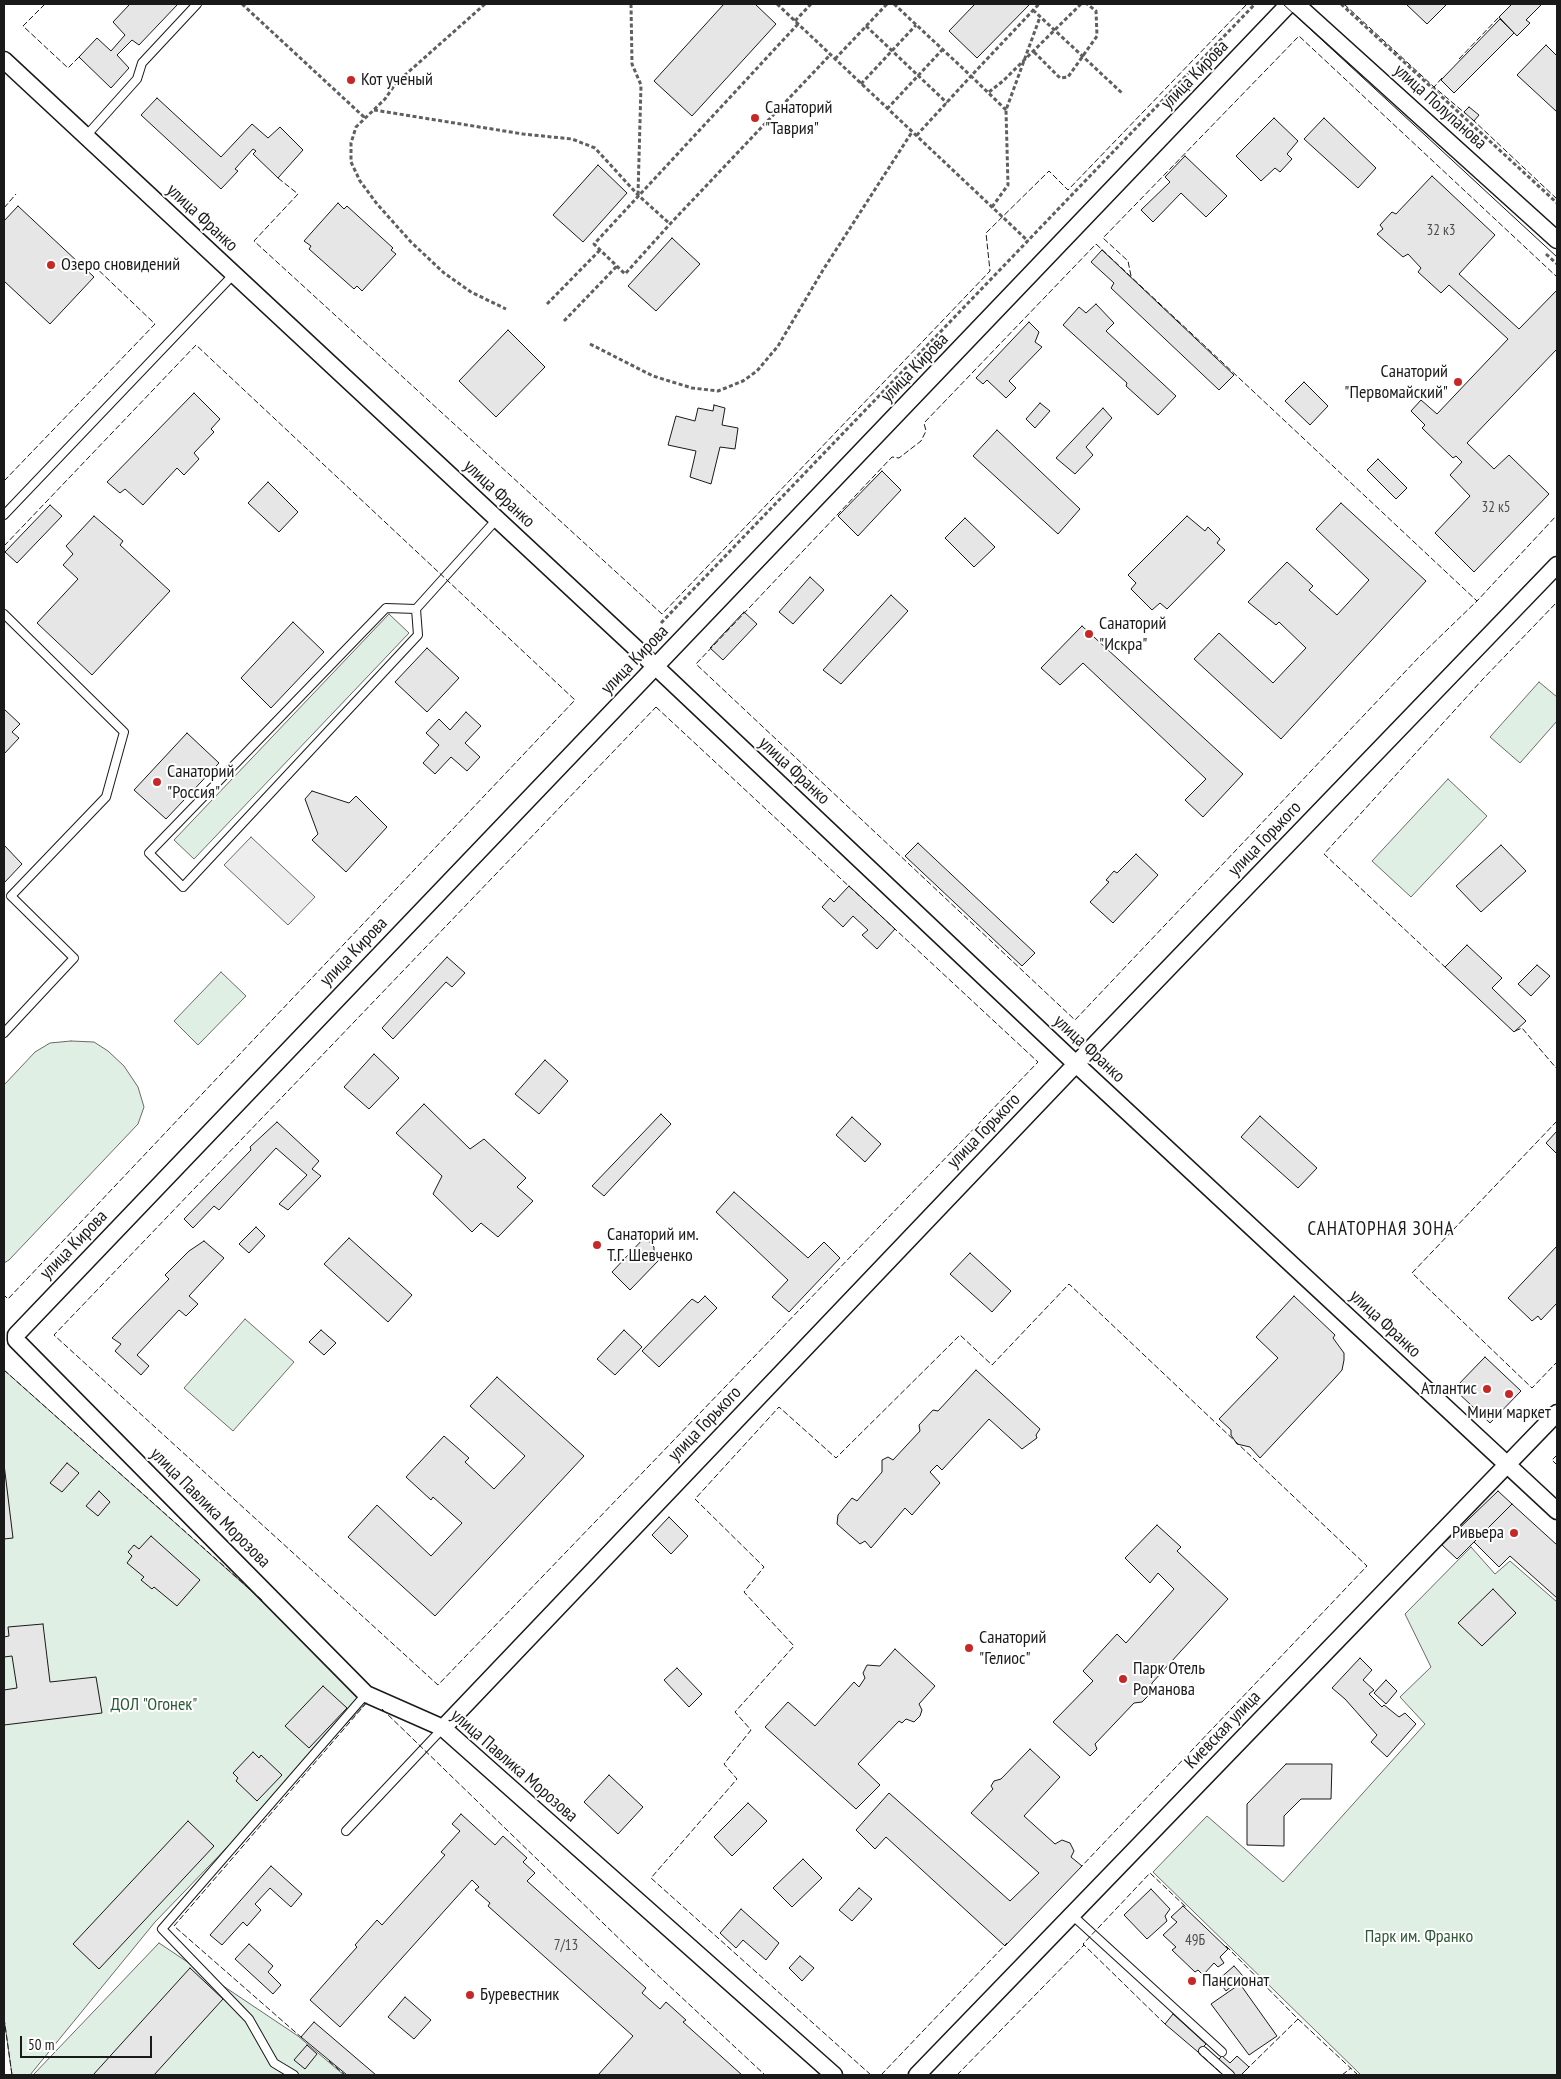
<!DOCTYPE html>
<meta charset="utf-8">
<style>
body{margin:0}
#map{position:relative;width:1561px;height:2079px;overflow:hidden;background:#fff;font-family:"PT Sans Narrow",sans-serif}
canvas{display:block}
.frame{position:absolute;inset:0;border:5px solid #1a1a1a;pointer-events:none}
.scale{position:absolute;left:20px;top:2036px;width:132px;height:22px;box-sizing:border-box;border:2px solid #1a1a1a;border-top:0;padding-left:6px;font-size:15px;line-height:18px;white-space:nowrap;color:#1a1a1a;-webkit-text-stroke:4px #fff;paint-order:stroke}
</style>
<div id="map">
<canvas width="1561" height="2079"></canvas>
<div class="frame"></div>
<div class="scale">50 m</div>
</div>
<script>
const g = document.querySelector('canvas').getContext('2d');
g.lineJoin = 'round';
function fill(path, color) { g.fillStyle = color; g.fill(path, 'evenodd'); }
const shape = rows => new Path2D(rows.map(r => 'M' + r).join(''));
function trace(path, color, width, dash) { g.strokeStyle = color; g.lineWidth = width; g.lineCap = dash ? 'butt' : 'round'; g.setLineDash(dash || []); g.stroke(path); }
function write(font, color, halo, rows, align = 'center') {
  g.font = font + ' "PT Sans Narrow",sans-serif'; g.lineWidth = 4; g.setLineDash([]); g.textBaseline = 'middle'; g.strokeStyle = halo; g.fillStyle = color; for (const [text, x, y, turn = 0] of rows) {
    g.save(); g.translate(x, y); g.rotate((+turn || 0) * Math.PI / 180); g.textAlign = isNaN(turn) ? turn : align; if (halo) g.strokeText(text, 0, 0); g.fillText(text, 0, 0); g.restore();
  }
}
const green = shape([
 [389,614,409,633,194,859,174,840,389,614],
 [1539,682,1557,697,1557,721,1520,763,1490,737,1539,682],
 [1448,779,1487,816,1411,897,1372,861,1448,779],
 [221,972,246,996,198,1045,174,1021,221,972],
 [71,1041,94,1042,108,1051,124,1066,138,1087,144,1107,138,1124,9,1260,4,1263,4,1085,35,1052,50,1043,71,1041],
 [245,1319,294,1362,233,1431,184,1388,245,1319],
 [4,1370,371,1698,155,1922,30,2075,12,2075,4,2018,4,1370],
 [1471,1547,1495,1574,1510,1561,1557,1602,1557,2075,1361,2075,1153,1872,1207,1816,1283,1882,1425,1724,1400,1697,1431,1667,1405,1614,1471,1547],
 [159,1943,298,2036,344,2075,33,2075,159,1943]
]);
fill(green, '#e0efe3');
trace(green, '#6a6a6a', 1);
const parking = shape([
 [251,837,315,897,288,925,224,865,251,837]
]);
fill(parking, '#ededed');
trace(parking, '#6a6a6a', 1);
const building = shape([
 [130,4,178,4,139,45,132,40,117,55,129,68,111,88,79,57,97,38,111,51,125,35,113,22,130,4],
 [724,4,755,4,776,24,692,116,654,81,724,4],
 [975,4,1030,4,977,58,949,31,975,4],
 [1406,4,1447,4,1427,24,1406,4],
 [1512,4,1542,4,1526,20,1530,23,1517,36,1499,17,1512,4],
 [1500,19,1514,33,1454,93,1441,80,1500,19],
 [1546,45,1557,56,1557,112,1517,75,1546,45],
 [157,98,221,157,252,124,268,138,280,127,303,150,278,178,253,154,256,151,253,149,235,169,238,171,221,189,141,115,157,98],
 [1469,107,1479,115,1474,121,1464,112,1469,107],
 [1274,118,1298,141,1287,154,1292,159,1280,172,1275,168,1261,181,1236,156,1274,118],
 [1324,118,1376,168,1358,188,1304,139,1324,118],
 [1185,156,1227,196,1206,217,1181,193,1153,222,1141,210,1170,182,1165,177,1185,156],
 [598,165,627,193,583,242,553,215,598,165],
 [1432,176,1495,235,1459,274,1519,329,1557,290,1557,349,1467,443,1494,469,1509,455,1549,494,1474,572,1435,533,1470,496,1450,475,1462,462,1456,456,1453,458,1422,428,1425,425,1411,411,1421,400,1437,414,1508,339,1449,285,1441,293,1418,272,1421,268,1408,254,1403,257,1377,234,1383,229,1380,225,1392,212,1396,214,1432,176],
 [338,203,344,209,347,206,393,248,391,250,396,254,362,291,357,286,354,289,309,249,311,246,304,241,338,203],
 [18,206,94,277,50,324,4,281,4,221,18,206],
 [672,238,700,264,656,311,628,286,672,238],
 [1102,250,1234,375,1219,390,1111,288,1114,283,1091,262,1102,250],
 [1096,304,1114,323,1106,331,1176,396,1158,415,1126,386,1127,383,1063,325,1079,307,1086,313,1096,304],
 [1029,322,1039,332,1035,342,1042,347,1009,381,1016,388,1006,398,987,380,983,384,976,378,1029,322],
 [508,330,545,367,496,417,459,381,508,330],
 [1304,382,1328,406,1310,425,1285,401,1304,382],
 [194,393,220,419,211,429,214,432,194,453,199,459,184,475,177,468,143,505,125,489,120,493,107,482,194,393],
 [1040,403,1050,411,1035,428,1026,419,1040,403],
 [714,405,725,408,722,425,738,428,735,449,720,447,711,484,690,477,696,451,668,445,676,416,695,421,698,408,713,411,714,405],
 [1103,408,1112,418,1086,447,1093,455,1075,474,1056,458,1103,408],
 [997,430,1080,509,1058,534,973,456,997,430],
 [1378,459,1407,488,1396,499,1367,470,1378,459],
 [882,471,901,490,858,536,838,516,882,471],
 [268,482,298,512,279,532,248,503,268,482],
 [1341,503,1426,581,1281,739,1194,659,1219,633,1273,683,1306,648,1279,622,1276,625,1248,602,1287,562,1313,586,1309,590,1337,615,1369,580,1316,529,1341,503],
 [50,505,62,516,17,563,5,552,50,505],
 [94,516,123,541,120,545,170,591,92,675,37,623,78,579,63,565,73,554,66,546,94,516],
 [1187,516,1205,531,1208,527,1220,539,1217,543,1225,550,1167,609,1160,603,1152,610,1131,589,1136,583,1128,575,1187,516],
 [965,518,995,547,974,567,945,538,965,518],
 [810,577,824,590,793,624,779,612,810,577],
 [891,595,908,611,841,684,823,670,891,595],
 [744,612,757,624,723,660,710,648,744,612],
 [293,622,324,652,271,708,241,678,293,622],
 [1082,626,1243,774,1203,817,1185,800,1206,779,1083,663,1060,685,1041,668,1082,626],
 [427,648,459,678,427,712,395,682,427,648],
 [4,709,20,724,12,732,19,738,4,754,4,709],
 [466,712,481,726,465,743,480,757,467,771,451,757,435,774,423,763,439,745,426,733,439,719,450,730,466,712],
 [187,733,219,763,166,819,134,790,187,733],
 [312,791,349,803,356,796,387,827,346,872,312,840,318,834,305,799,312,791],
 [918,843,1035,953,1022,966,905,856,918,843],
 [4,845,22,864,4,883,4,845],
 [1501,845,1526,871,1481,912,1456,886,1501,845],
 [1136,854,1158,875,1113,923,1090,902,1109,882,1106,880,1114,871,1117,873,1136,854],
 [849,886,895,929,877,949,862,935,868,930,853,916,843,927,822,907,830,898,834,902,849,886],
 [1467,945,1502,978,1492,988,1526,1021,1514,1032,1445,967,1467,945],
 [447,957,465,973,452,987,446,982,393,1039,382,1028,447,957],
 [1537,965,1550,976,1531,996,1518,984,1537,965],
 [374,1054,399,1078,369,1109,344,1087,374,1054],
 [545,1060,568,1081,539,1114,515,1094,545,1060],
 [424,1104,470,1149,484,1139,526,1178,517,1187,533,1201,498,1237,481,1223,472,1232,433,1194,442,1176,396,1133,424,1104],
 [661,1114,671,1124,604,1196,592,1186,661,1114],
 [1260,1116,1317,1168,1298,1188,1241,1137,1260,1116],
 [852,1117,881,1144,865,1162,836,1135,852,1117],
 [277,1122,319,1161,312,1169,321,1176,288,1210,279,1204,307,1175,276,1148,219,1210,214,1206,193,1228,184,1219,251,1150,250,1147,277,1122],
 [1557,1131,1557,1154,1546,1143,1557,1131],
 [734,1192,808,1258,824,1242,840,1258,789,1312,772,1297,788,1280,716,1212,734,1192],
 [256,1227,265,1236,249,1253,239,1244,256,1227],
 [645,1237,654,1247,654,1254,659,1260,630,1290,612,1272,645,1237],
 [349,1238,412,1295,388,1322,324,1264,349,1238],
 [204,1241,224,1258,189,1296,198,1304,186,1316,179,1310,137,1355,149,1366,141,1375,115,1351,121,1344,112,1338,169,1279,165,1275,189,1251,204,1241],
 [1557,1246,1557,1303,1541,1320,1538,1316,1532,1321,1508,1298,1557,1246],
 [970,1253,1011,1291,992,1312,950,1274,970,1253],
 [705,1296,717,1308,659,1367,642,1351,692,1299,698,1303,705,1296],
 [1294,1296,1335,1335,1333,1338,1344,1353,1344,1360,1342,1370,1335,1378,1260,1458,1250,1447,1237,1444,1231,1435,1231,1430,1219,1419,1278,1358,1256,1337,1294,1296],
 [321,1330,336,1343,324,1355,309,1342,321,1330],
 [624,1330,642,1347,615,1375,597,1359,624,1330],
 [1485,1357,1521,1391,1490,1423,1454,1389,1485,1357],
 [976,1370,1040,1429,1036,1435,1037,1438,1022,1449,989,1419,942,1470,937,1465,930,1472,940,1483,912,1515,905,1508,871,1548,865,1541,860,1544,837,1524,838,1515,852,1498,857,1501,882,1472,882,1460,888,1457,893,1460,920,1431,919,1425,933,1410,938,1411,976,1370],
 [497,1377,584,1456,435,1616,348,1537,377,1505,431,1556,462,1523,433,1497,431,1500,406,1477,444,1436,469,1458,465,1462,494,1489,525,1456,470,1406,497,1377],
 [67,1463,79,1473,62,1492,50,1483,67,1463],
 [4,1464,13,1538,4,1539,4,1464],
 [99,1491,110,1502,98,1516,86,1506,99,1491],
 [1498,1491,1512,1504,1457,1559,1442,1545,1498,1491],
 [1512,1504,1557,1545,1557,1598,1510,1556,1499,1567,1474,1542,1512,1504],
 [669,1517,688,1536,671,1554,652,1535,669,1517],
 [1157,1525,1181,1547,1177,1551,1228,1599,1152,1683,1150,1694,1142,1702,1134,1703,1095,1744,1097,1749,1090,1756,1053,1722,1093,1681,1083,1671,1117,1634,1126,1643,1174,1589,1158,1573,1150,1583,1125,1558,1157,1525],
 [151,1536,200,1580,177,1606,154,1587,152,1589,141,1580,144,1577,127,1563,132,1556,128,1552,134,1545,139,1549,151,1536],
 [1493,1589,1516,1613,1482,1646,1458,1623,1493,1589],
 [43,1624,50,1682,96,1677,102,1713,4,1725,4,1690,17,1688,12,1656,4,1657,4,1637,9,1636,8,1627,43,1624],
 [895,1649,935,1686,919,1704,922,1710,920,1716,914,1722,906,1719,902,1723,899,1721,858,1764,880,1785,856,1809,765,1727,788,1702,815,1726,854,1682,859,1687,865,1678,863,1673,867,1665,880,1666,895,1649],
 [1360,1658,1372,1670,1363,1680,1374,1690,1369,1694,1382,1707,1384,1705,1399,1717,1405,1713,1416,1724,1387,1757,1371,1742,1377,1735,1345,1699,1332,1688,1360,1658],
 [677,1668,702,1694,689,1707,664,1680,677,1668],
 [1386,1680,1397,1691,1386,1704,1374,1693,1386,1680],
 [323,1686,347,1708,309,1748,285,1726,323,1686],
 [1030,1749,1060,1777,1024,1816,1055,1844,1062,1840,1070,1843,1074,1851,1071,1857,1082,1866,1005,1946,886,1837,875,1849,856,1830,889,1793,1010,1901,1039,1873,971,1813,993,1789,991,1786,994,1781,1001,1779,1030,1749],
 [253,1752,259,1758,261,1755,282,1775,257,1801,236,1781,238,1778,233,1773,253,1752],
 [1286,1764,1332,1764,1331,1799,1301,1799,1284,1816,1284,1846,1247,1845,1247,1804,1286,1764],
 [609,1775,643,1807,618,1834,584,1802,609,1775],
 [748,1803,767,1821,732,1856,714,1837,748,1803],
 [461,1814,495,1845,503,1836,527,1858,523,1862,535,1873,527,1881,646,1988,642,1993,660,2009,666,2002,686,2020,683,2022,742,2075,598,2075,633,2036,488,1906,490,1903,475,1890,479,1887,472,1880,340,2027,310,2000,357,1947,355,1945,377,1920,382,1925,445,1855,441,1852,460,1831,452,1824,461,1814],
 [188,1821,214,1846,99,1969,73,1944,188,1821],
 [803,1859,822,1878,792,1907,773,1888,803,1859],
 [271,1866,302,1894,291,1907,270,1888,255,1904,261,1910,247,1926,243,1922,222,1945,210,1935,271,1866],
 [859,1888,872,1899,852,1921,839,1910,859,1888],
 [1151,1889,1170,1909,1165,1916,1167,1921,1147,1939,1124,1915,1151,1889],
 [1183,1906,1228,1949,1220,1957,1224,1963,1218,1967,1214,1963,1203,1975,1198,1970,1195,1972,1172,1950,1176,1947,1163,1935,1177,1922,1171,1917,1183,1906],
 [741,1909,779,1943,766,1960,743,1940,736,1948,720,1933,741,1909],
 [249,1944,273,1966,268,1972,281,1985,273,1994,235,1959,249,1944],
 [800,1956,814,1968,802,1981,789,1968,800,1956],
 [1234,1966,1243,1976,1226,1991,1218,1980,1234,1966],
 [190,1968,223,1999,154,2075,93,2075,190,1968],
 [1240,1984,1277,2036,1249,2055,1211,2004,1240,1984],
 [405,1997,431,2020,414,2039,388,2017,405,1997],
 [1173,2014,1206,2044,1198,2052,1165,2024,1173,2014],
 [314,2022,376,2075,347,2075,301,2037,314,2022],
 [307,2045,317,2054,305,2069,294,2060,307,2045],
 [1222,2056,1230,2063,1237,2056,1249,2067,1241,2075,1232,2075,1217,2061,1222,2056]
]);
fill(building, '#e6e6e6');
trace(building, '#1a1a1a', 1);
const service = shape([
 [86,136,137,79,142,63,197,4],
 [4,515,234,274],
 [416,609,418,635,183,887,149,853,386,608,416,609,497,519],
 [4,614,124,732,106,797,11,896,74,958,4,1033],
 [346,1831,443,1728],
 [1072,1915,1222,2052],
 [1203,2051,1230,2075],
 [294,2075,274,2063,249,2019,162,1929,366,1694]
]);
const minor = shape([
 [1296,4,1557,240],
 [4,60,656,667,1076,1064,1557,1511],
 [443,1728,1076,1064,1557,565],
 [834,2075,443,1728,366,1694,16,1340,16,1335,1289,4],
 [917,2075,1557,1413]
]);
trace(service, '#1a1a1a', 10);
trace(minor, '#1a1a1a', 19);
trace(shape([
 [242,4,365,118],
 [485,4,396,83,385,99,356,127,351,143,351,162,360,181,377,204,411,242,444,273,471,292,506,309],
 [631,4,632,64,641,85,638,195],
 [777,4,1028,241],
 [894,4,971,76,916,136],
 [1341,4,1557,203],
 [1033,10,1122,93],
 [795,21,811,4],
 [798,24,594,244,625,274,670,224,830,55],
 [866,26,947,103],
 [1034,52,1060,78,1068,77,1097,36,1096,11,1087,4],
 [835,59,887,4],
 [861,84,916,25],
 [989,92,1003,81,1081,4],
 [887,109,942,50],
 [374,110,523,134,572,139,595,148,638,195,670,224],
 [1006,110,971,76,1039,4],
 [992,207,1008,185,1006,110,1040,17],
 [1546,254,1557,264],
 [547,304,600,250],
 [564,321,617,266],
 [590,344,653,376,692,388,718,391,743,381,757,371,778,346,823,270,912,132],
 [661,623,1255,4]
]), '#5f5f5f', 3, [4, 2.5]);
trace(service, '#fff', 8);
trace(minor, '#fff', 16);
trace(shape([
 [1283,4,1557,257]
]), '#1a1a1a', 1);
trace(shape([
 [45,4,23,26,68,68,79,57],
 [1344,4,1434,87],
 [1459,59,1499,17],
 [1442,78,1434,87,1466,114],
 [1472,119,1557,199],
 [278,178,298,194,254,241,662,614,990,271,986,233,1049,171,1068,190,1247,4],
 [4,208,16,194],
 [1096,244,1477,601,1420,656,1075,1020,696,664,892,457,899,458,921,441,926,431,924,423,1096,244],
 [1131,276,1128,261,1103,238,1299,36,1557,277],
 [4,481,155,324,90,262],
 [4,546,196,345,575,700,8,1299,4,1295],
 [1475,599,1477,601,1557,515],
 [656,707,1038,1062,438,1685,54,1335,656,707],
 [1446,968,1324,854,1483,679,1557,602],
 [1515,1031,1522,1028,1557,1069],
 [1557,1121,1412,1273,1532,1388,1557,1362],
 [4,1370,263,1601],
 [1557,1455,1552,1460,1557,1465],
 [382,1709,635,1954,765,2075],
 [1226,1946,1298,2019,1249,2067],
 [4,2018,12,2075],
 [1298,2019,1358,2075],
 [1165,2024,1083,1944,1150,1873,1187,1908],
 [302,2038,174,1926,368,1701],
 [1197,2051,1223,2075],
 [329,2061,345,2075],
 [871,2075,651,1878,737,1779,724,1764,751,1730,735,1712,794,1646,744,1592,764,1567,695,1499,779,1407,836,1458,960,1335,992,1365,1069,1284,1367,1566,1080,1868],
 [881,2075,1007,1943],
 [957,2075,1084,1945],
 [1342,2075,1351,2068]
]), '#1a1a1a', 1, [6, 2.5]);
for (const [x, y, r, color] of [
 [351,80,5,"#c62828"],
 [755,118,5,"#c62828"],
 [51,265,5,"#c62828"],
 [1458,382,5,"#c62828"],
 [1089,634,5,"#c62828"],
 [157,782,5,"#c62828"],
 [597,1245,5,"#c62828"],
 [1487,1389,5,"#c62828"],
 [1509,1394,5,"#c62828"],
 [1514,1533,5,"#c62828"],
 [969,1648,5,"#c62828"],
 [1123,1679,5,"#c62828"],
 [1192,1981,5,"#c62828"],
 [470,1995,5,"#c62828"]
]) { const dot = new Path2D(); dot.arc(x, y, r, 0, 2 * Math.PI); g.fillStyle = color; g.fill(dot); trace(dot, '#fff', 2); }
write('15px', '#4d4d4d', null, [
 ["32 к3",1441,231],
 ["32 к5",1496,508],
 ["49Б",1195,1941],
 ["7/13",566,1946]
]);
write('18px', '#1a1a1a', '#fff', [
 ["улица Кирова",1195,75,-46],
 ["улица Полупанова",1440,107,42],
 ["улица Франко",202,218,43],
 ["улица Кирова",915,368,-46],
 ["улица Франко",499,494,43],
 ["улица Кирова",635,660,-46],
 ["улица Франко",794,771,43],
 ["улица Горького",1265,839,-46],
 ["улица Кирова",354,952,-46],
 ["улица Франко",1089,1049,43],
 ["улица Горького",984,1131,-46],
 ["улица Кирова",74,1245,-46],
 ["улица Франко",1385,1324,43],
 ["улица Горького",705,1424,-46],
 ["улица Павлика Морозова",210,1508,45],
 ["Киевская улица",1223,1730,-46],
 ["улица Павлика Морозова",514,1766,41]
]);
write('18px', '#1a1a1a', '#fff', [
 ["Кот ученый",361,80],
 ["Санаторий",765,108],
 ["\"Таврия\"",765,129],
 ["Озеро сновидений",61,265],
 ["Санаторий",1448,372,"right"],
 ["\"Первомайский\"",1448,393,"right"],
 ["Санаторий",1099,624],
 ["\"Искра\"",1099,645],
 ["Санаторий",167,772],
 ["\"Россия\"",167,793],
 ["Санаторий им.",607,1235],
 ["Т.Г. Шевченко",607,1256],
 ["Атлантис",1477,1389,"right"],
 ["Мини маркет",1509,1413,"center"],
 ["Ривьера",1504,1533,"right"],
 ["Санаторий",979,1638],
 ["\"Гелиос\"",979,1659],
 ["Парк Отель",1133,1669],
 ["Романова",1133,1690],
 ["Пансионат",1202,1981],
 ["Буревестник",480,1995]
], 'left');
write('18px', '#2b5a34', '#fff', [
 ["ДОЛ \"Огонек\"",154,1705],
 ["Парк им. Франко",1419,1937]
]);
g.letterSpacing = '1px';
write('19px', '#1a1a1a', '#fff', [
 ["САНАТОРНАЯ ЗОНА",1381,1230]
]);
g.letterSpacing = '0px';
</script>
